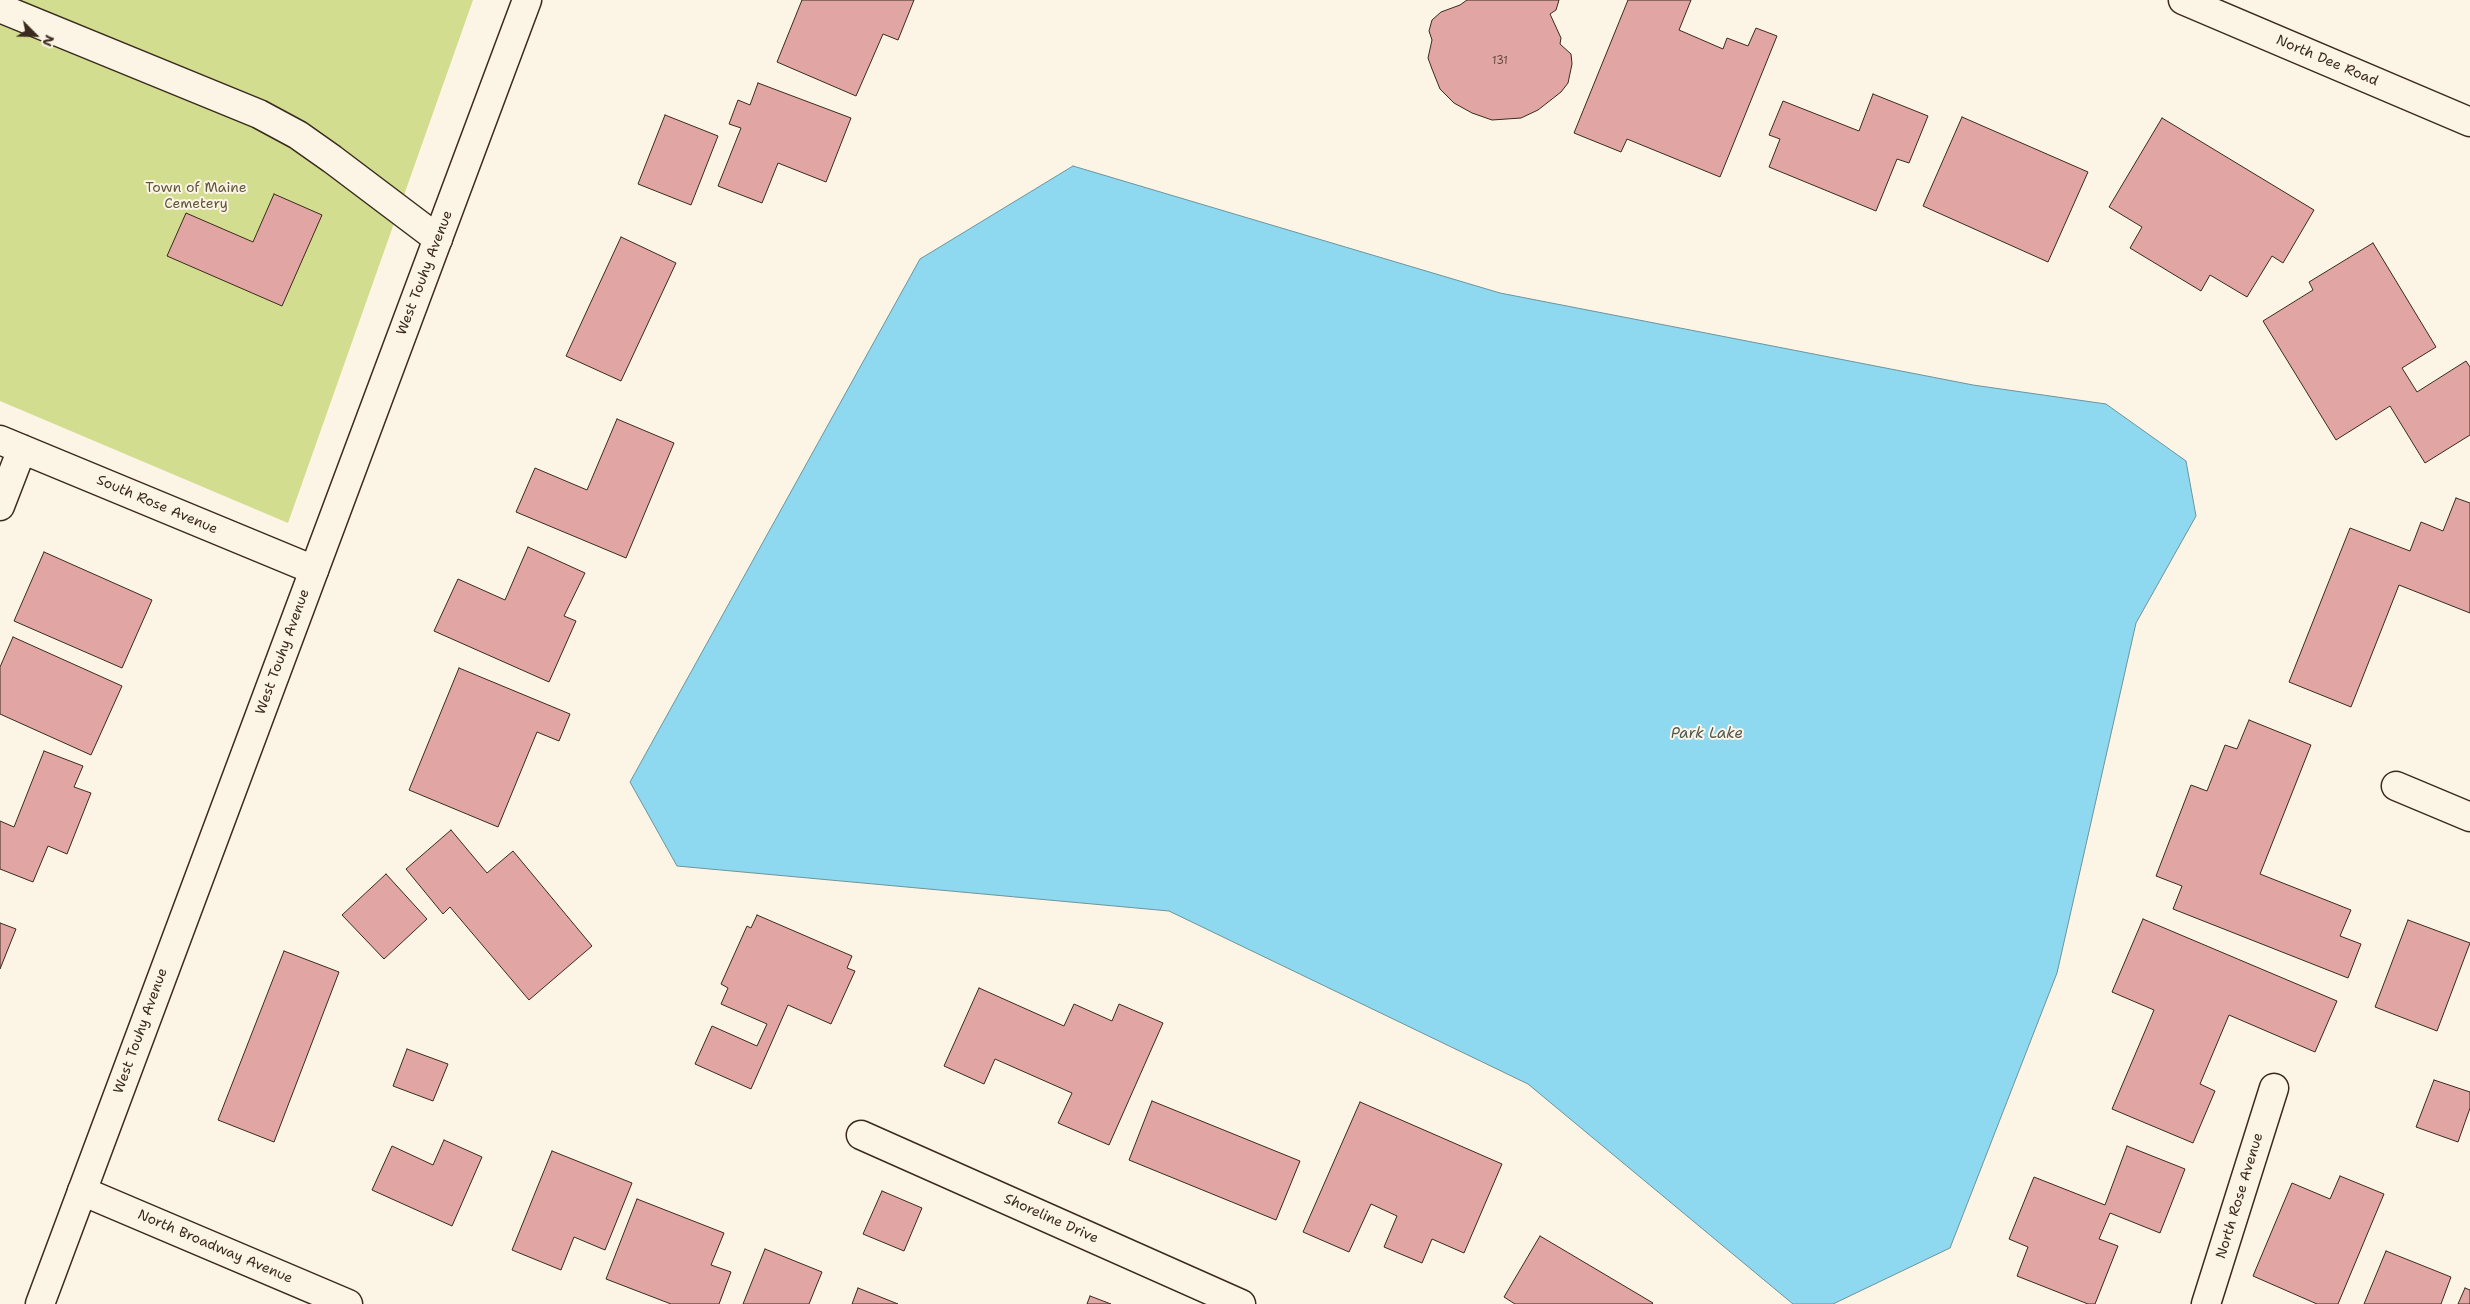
<!DOCTYPE html>
<style>
body{margin:0}
#map{position:relative;width:2470px;height:1304px;overflow:hidden;background:#fcf5e5;font-family:"Shantell Sans",sans-serif}
canvas{display:block}
.north{position:absolute;left:10px;top:10px;width:50px;height:50px;-webkit-text-stroke:4px #fcf5e5;paint-order:stroke;rotate:113deg;font-size:14px;font-weight:700;line-height:20px;text-align:center;color:#3b2a1e}
.north::after{content:'';display:block;margin:auto;width:18px;height:22px;background:#3b2a1e;clip-path:polygon(50% 0,100% 100%,50% 72%,0 100%)}
</style>
<div id="map">
<canvas width="2470" height="1304"></canvas>
<div class="north">N</div>
</div>
<script>
const g = document.querySelector('canvas').getContext('2d');
g.lineJoin = 'round';
function fill(path, color) { g.fillStyle = color; g.fill(path, 'evenodd'); }
const shape = rows => new Path2D(rows.map(r => 'M' + r).join(''));
function trace(path, color, width, dash) { g.strokeStyle = color; g.lineWidth = width; g.lineCap = dash ? 'butt' : 'round'; g.setLineDash(dash || []); g.stroke(path); }
function write(font, color, halo, rows, align = 'center') {
  g.font = font + ' "Shantell Sans",sans-serif'; g.lineWidth = 4; g.setLineDash([]); g.textBaseline = 'middle'; g.strokeStyle = halo; g.fillStyle = color; for (const [text, x, y, turn = 0] of rows) {
    g.save(); g.translate(x, y); g.rotate((+turn || 0) * Math.PI / 180); g.textAlign = isNaN(turn) ? turn : align; if (halo) g.strokeText(text, 0, 0); g.fillText(text, 0, 0); g.restore();
  }
}
fill(shape([
 [0,0,473,0,288,523,0,401]
]), '#d2dd90');
const water = shape([
 [1073,166,1500,293,1973,385,2106,404,2186,461,2196,516,2136,623,2057,973,1950,1248,1833,1304,1793,1304,1528,1084,1169,911,677,866,630,782,920,259,1073,166]
]);
fill(water, '#8ed9ef');
trace(water, '#6d939b', 1);
const building = shape([
 [802,0,914,0,898,40,883,34,856,96,777,62,802,0],
 [1467,0,1559,0,1556,10,1550,14,1561,38,1560,44,1571,54,1572,64,1568,83,1561,92,1538,110,1521,118,1492,120,1472,113,1454,103,1440,89,1432,69,1428,58,1432,40,1429,31,1432,20,1441,12,1460,5,1467,0],
 [1628,0,1691,0,1679,30,1723,49,1727,38,1748,46,1756,28,1777,36,1720,177,1627,139,1621,152,1574,133,1628,0],
 [758,83,851,118,826,182,778,163,762,203,718,186,741,128,729,124,738,100,750,105,758,83],
 [1873,94,1928,116,1909,163,1897,159,1876,211,1769,167,1780,139,1769,135,1783,101,1859,131,1873,94],
 [665,115,718,136,691,205,638,184,665,115],
 [1962,117,2088,172,2048,262,1923,206,1962,117],
 [2162,118,2314,210,2283,263,2272,256,2247,297,2210,275,2201,291,2130,248,2142,227,2109,207,2162,118],
 [274,194,322,215,282,306,167,256,186,213,253,242,274,194],
 [621,237,676,263,621,381,566,356,621,237],
 [2373,243,2436,347,2402,368,2417,392,2466,361,2470,367,2470,435,2425,463,2390,406,2336,440,2263,321,2313,290,2309,282,2373,243],
 [617,419,674,443,626,558,516,512,535,468,587,490,617,419],
 [2456,498,2470,503,2470,613,2399,585,2351,707,2289,682,2350,528,2410,551,2421,522,2443,531,2456,498],
 [528,547,585,573,564,616,576,621,549,682,434,631,458,579,505,600,528,547],
 [44,552,152,600,122,668,14,621,44,552],
 [13,637,122,686,91,755,0,714,0,667,13,637],
 [459,668,570,714,559,741,537,732,498,827,409,790,459,668],
 [2249,720,2311,745,2260,874,2351,910,2340,936,2361,944,2348,978,2173,909,2182,886,2156,876,2191,785,2207,791,2225,745,2237,749,2249,720],
 [44,751,83,766,74,787,91,793,67,854,48,846,33,882,0,869,0,821,14,827,44,751],
 [451,830,487,873,513,851,592,946,529,1000,450,907,443,914,406,869,451,830],
 [386,874,427,919,384,959,342,915,386,874],
 [757,915,852,956,847,968,855,971,831,1024,788,1005,751,1089,695,1064,712,1026,757,1046,767,1024,721,1004,728,988,721,984,747,926,751,928,757,915],
 [2143,919,2337,1001,2315,1052,2229,1015,2200,1084,2215,1091,2193,1143,2112,1109,2154,1010,2112,992,2143,919],
 [2408,920,2470,943,2437,1031,2375,1007,2408,920],
 [0,923,16,929,0,969,0,923],
 [284,951,339,972,274,1142,218,1120,284,951],
 [979,988,1064,1026,1074,1004,1112,1021,1119,1004,1163,1023,1109,1145,1058,1123,1072,1093,995,1059,984,1084,944,1066,979,988],
 [407,1049,448,1064,433,1101,393,1086,407,1049],
 [2434,1080,2470,1092,2470,1108,2458,1142,2416,1127,2434,1080],
 [1152,1101,1300,1161,1276,1220,1129,1160,1152,1101],
 [1360,1102,1502,1164,1464,1253,1432,1239,1422,1263,1384,1247,1397,1216,1371,1204,1349,1252,1303,1232,1360,1102],
 [444,1140,482,1157,452,1226,372,1190,392,1146,433,1165,444,1140],
 [2127,1146,2185,1169,2160,1233,2110,1213,2099,1239,2118,1246,2095,1304,2088,1304,2017,1276,2028,1247,2009,1239,2034,1177,2105,1205,2127,1146],
 [552,1151,632,1183,605,1250,574,1237,561,1270,512,1250,552,1151],
 [2340,1176,2384,1194,2338,1304,2317,1304,2253,1276,2292,1183,2330,1199,2340,1176],
 [882,1191,922,1208,904,1251,863,1234,882,1191],
 [637,1199,724,1233,711,1265,731,1272,719,1304,671,1304,606,1279,637,1199],
 [1540,1236,1653,1303,1652,1304,1515,1304,1504,1297,1540,1236],
 [765,1249,822,1272,809,1304,743,1304,765,1249],
 [2386,1251,2451,1277,2441,1304,2364,1304,2386,1251],
 [858,1288,898,1304,852,1304,858,1288],
 [2465,1288,2470,1290,2470,1304,2458,1304,2465,1288],
 [1090,1296,1111,1304,1087,1304,1090,1296]
]);
fill(building, '#e1a6a3');
trace(building, '#3b2a1e', 1);
const minor = shape([
 [0,8,259,114,298,135,332,159,438,239],
 [0,440,314,570],
 [0,506,22,449],
 [2396,786,2470,817],
 [861,1135,1241,1304],
 [82,1191,348,1304],
 [2206,1304,2274,1088]
]);
const major = shape([
 [2183,0,2470,122],
 [40,1304,527,0]
]);
trace(minor, '#3b2a1e', 31);
trace(major, '#3b2a1e', 31);
trace(minor, '#fcf5e5', 28);
trace(major, '#fcf5e5', 28);
write('11px', '#64493f', null, [
 ["131",1500,61]
]);
write('14px', '#3b2a1e', '#fcf5e5', [
 ["North Dee Road",2327,61,23],
 ["West Touhy Avenue",425,273,-69],
 ["South Rose Avenue",157,505,23],
 ["West Touhy Avenue",283,652,-70],
 ["West Touhy Avenue",141,1031,-70],
 ["North Rose Avenue",2240,1196,-73],
 ["Shoreline Drive",1051,1219,24],
 ["North Broadway Avenue",215,1247,23]
]);
write('14px', '#61573a', '#fcf5e5', [
 ["Town of Maine",196,188],
 ["Cemetery",196,204]
]);
write('italic 15px', '#505652', '#fcf5e5', [
 ["Park Lake",1707,734]
]);
</script>
